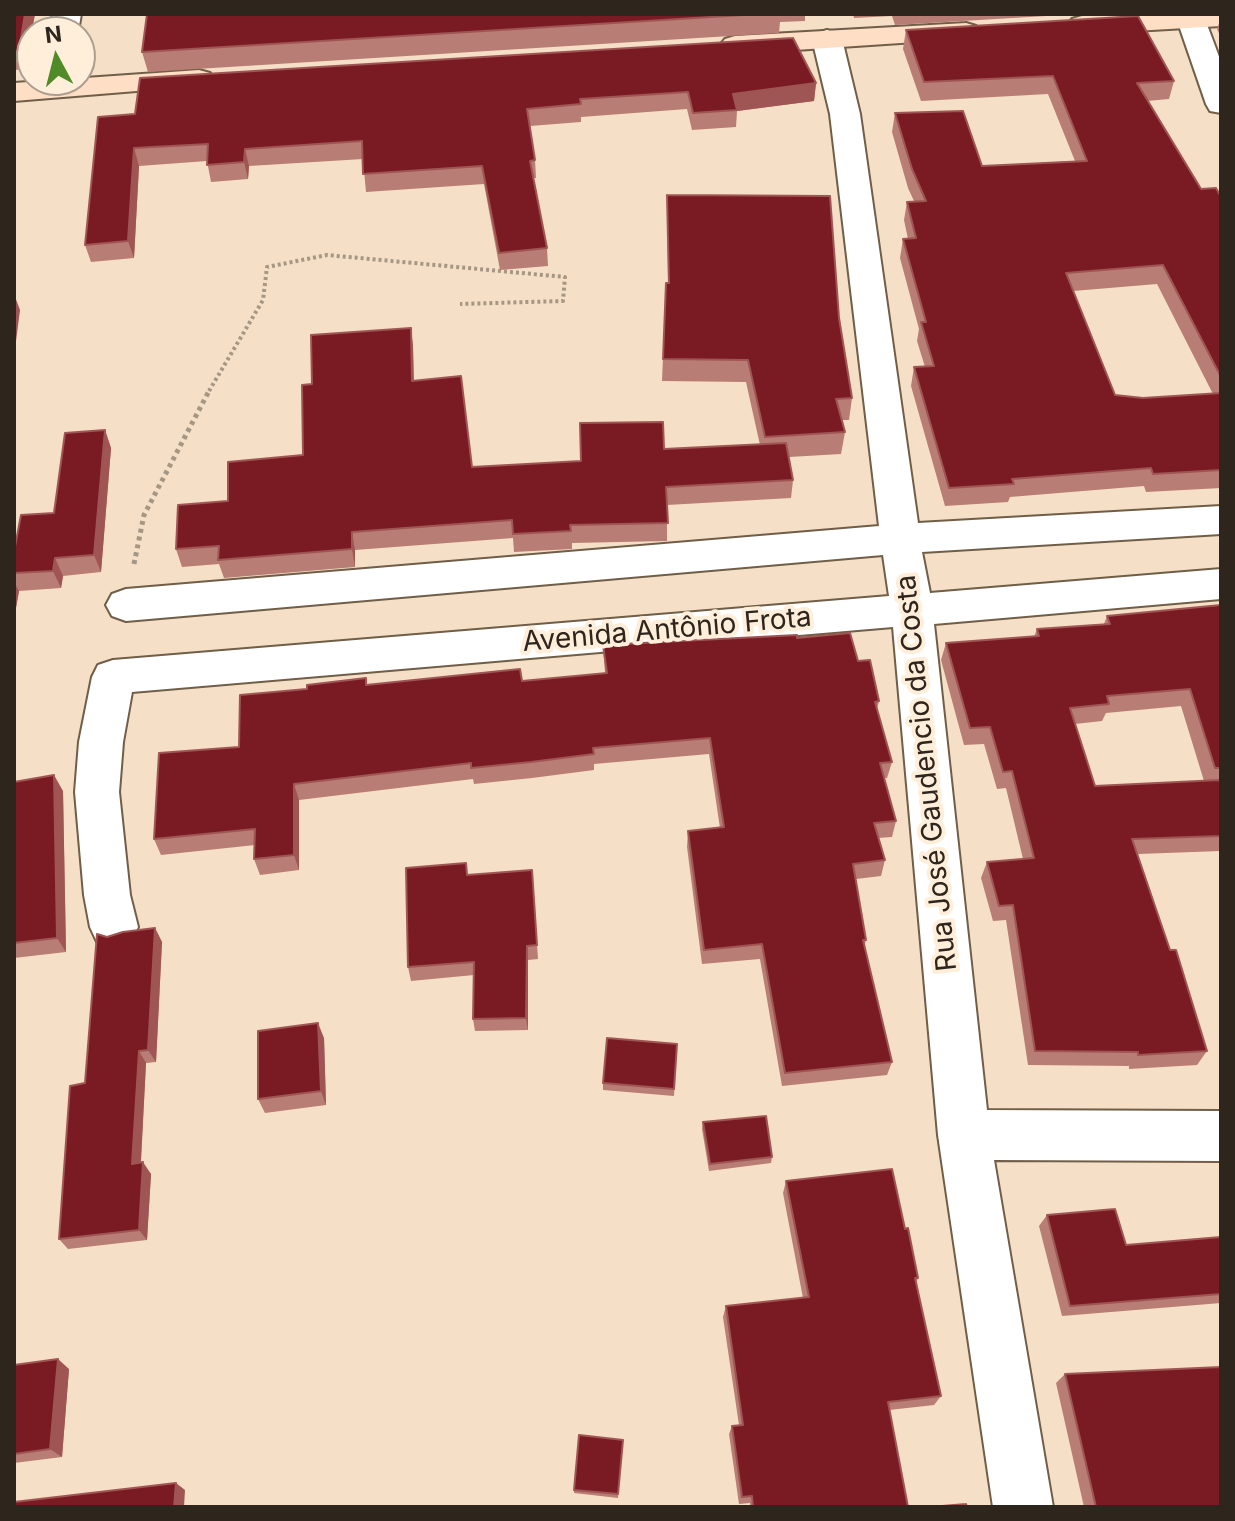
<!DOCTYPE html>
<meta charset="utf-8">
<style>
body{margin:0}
#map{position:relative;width:1235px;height:1521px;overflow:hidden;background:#f5e0c7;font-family:Inter,sans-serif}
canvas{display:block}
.frame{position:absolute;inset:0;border:16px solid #2e261d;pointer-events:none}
.north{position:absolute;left:16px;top:16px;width:80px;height:80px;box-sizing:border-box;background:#ffeeda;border:2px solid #ab9e8e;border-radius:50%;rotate:353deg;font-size:22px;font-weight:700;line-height:32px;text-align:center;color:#2e261d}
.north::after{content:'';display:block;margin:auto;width:28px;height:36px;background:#518b27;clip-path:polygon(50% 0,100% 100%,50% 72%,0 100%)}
</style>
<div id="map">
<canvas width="1235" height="1521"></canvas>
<div class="frame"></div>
<div class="north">N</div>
</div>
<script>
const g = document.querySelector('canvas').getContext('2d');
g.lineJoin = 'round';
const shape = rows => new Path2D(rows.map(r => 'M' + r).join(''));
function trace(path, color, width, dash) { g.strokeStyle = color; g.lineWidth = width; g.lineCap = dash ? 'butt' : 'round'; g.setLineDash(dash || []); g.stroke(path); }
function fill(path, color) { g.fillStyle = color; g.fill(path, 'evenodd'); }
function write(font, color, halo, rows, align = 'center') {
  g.font = font + ' Inter,sans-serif'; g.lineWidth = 8; g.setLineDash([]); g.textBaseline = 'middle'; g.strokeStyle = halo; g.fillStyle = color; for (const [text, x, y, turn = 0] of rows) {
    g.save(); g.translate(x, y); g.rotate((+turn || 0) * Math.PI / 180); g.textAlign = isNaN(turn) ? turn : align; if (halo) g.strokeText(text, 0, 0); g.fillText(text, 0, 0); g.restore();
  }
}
const minor = shape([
 [53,14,81,14,78,32,48,32,53,14],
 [1175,14,1203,14,1221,62,1221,113,1210,111,1206,104,1175,14],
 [827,30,837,33,842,39,860,114,918,523,1221,506,1221,534,922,552,930,593,1221,569,1221,599,934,624,987,1110,1221,1111,1221,1161,994,1160,1053,1507,993,1507,938,1135,893,627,132,692,123,742,119,792,130,895,138,927,131,942,114,948,97,942,90,927,84,895,75,792,79,742,92,677,98,665,113,660,889,596,883,555,126,621,112,616,106,605,112,594,126,589,879,526,830,114,812,39,817,33,827,30]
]);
const secondary = shape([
 [1121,14,1221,14,1221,26,1082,34,1072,31,1067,25,1072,19,1082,16,1121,14],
 [966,23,976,26,981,32,976,38,735,54,725,51,720,45,725,39,735,36,966,23],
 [199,70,210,73,214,79,210,85,14,101,14,83,199,70]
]);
trace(minor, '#705e48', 4);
trace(secondary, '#705e48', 4);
trace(shape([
 [209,391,263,300,267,267,327,255,565,277,563,301,460,304]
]), '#a69684', 4, [3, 3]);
trace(shape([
 [134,564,144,515,210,389]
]), '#a69684', 5, [4, 4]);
fill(minor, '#fff');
fill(secondary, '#fedec5');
fill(shape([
 [14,14,35,14,25,69,14,70],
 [147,14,805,14,805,21,780,22,779,33,148,72,142,52],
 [853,14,1080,14,895,25,892,16,854,18],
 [1221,18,1221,38,1217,29],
 [906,30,1174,81,1169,99,1147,101,1201,189,1221,197,1221,488,1146,492,1144,486,1010,497,1008,502,945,506,911,386,914,367,925,367,917,341,919,329,900,258,903,239,908,239,904,220,907,202,914,201,908,188,892,132,895,113,982,166,1075,161,1048,94,921,101,903,49],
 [1157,284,1213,394,1143,398,1115,395,1073,291],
 [816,83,814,101,737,111,736,127,692,130,687,109,581,117,581,122,530,126,535,160,536,178,533,178,547,248,548,266,500,270,484,184,366,192,363,159,249,166,248,179,211,182,207,161,139,166,134,258,91,262,85,245,98,117],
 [667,195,839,318,852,398,849,420,842,420,845,432,841,454,789,457,793,480,791,498,667,505,667,541,572,543,572,549,514,552,513,538,355,550,355,567,224,578,219,564,182,567,176,549,228,501,303,455,312,384,411,328,413,347,414,380,472,467,581,461,664,449,760,445,746,382,662,381,666,283,668,283],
 [105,430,111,448,101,572,63,576,61,588,19,591,14,619,14,552,54,513],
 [1221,605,1221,851,1138,854,1170,950,1207,1051,1197,1065,1129,1069,1129,1066,1028,1065,1006,920,993,921,981,878,987,862,1023,859,1006,788,997,789,984,744,964,745,941,660,946,643,1034,637,1037,629,1104,624,1107,616],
 [1181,706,1204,781,1095,786,1075,724,1102,721,1106,713],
 [797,638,858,661,879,701,877,709,892,762,887,778,884,778,896,821,892,837,878,838,885,860,881,876,856,879,866,940,864,947,892,1062,887,1075,782,1086,760,959,702,964,687,847,688,831,720,828,709,754,594,764,594,770,532,778,474,784,473,779,299,800,299,870,260,875,254,859,255,845,161,855,154,839,239,747,368,685,522,681,605,673,603,645],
 [14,782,63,791,66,952,14,958],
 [532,870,538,959,528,960,528,1030,475,1031,473,1019,474,975,411,981,408,967,468,875],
 [155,928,162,942,156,1062,146,1063,141,1163,151,1174,147,1240,68,1249,59,1239,85,1083],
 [324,1038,326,1105,265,1113,258,1099],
 [677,1044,674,1096,603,1090,603,1083],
 [703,1122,772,1157,771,1163,709,1171,702,1129],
 [786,1181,905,1229,918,1278,916,1283,941,1396,934,1405,889,1410,908,1507,750,1507,750,1503,739,1504,729,1434,732,1426,739,1425,723,1317,726,1306,803,1298,783,1193],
 [1047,1215,1126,1245,1221,1237,1221,1303,1062,1316,1039,1226],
 [14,1365,69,1369,62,1457,14,1463],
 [1065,1374,1221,1507,1084,1507,1056,1383],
 [623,1440,618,1498,574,1493,574,1490]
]), '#b87d74');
fill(shape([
 [25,14,35,14,25,69,19,51],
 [816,83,814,101,737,111,733,94],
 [134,148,139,166,134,258,128,241],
 [245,149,249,166,248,179,244,162],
 [14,294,20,310,14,357],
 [411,328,413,347,414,399,412,381],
 [105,430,111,448,101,572,94,555],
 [352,532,355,550,355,567,352,549],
 [55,558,63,576,61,588,53,571],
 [14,582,19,591,14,619],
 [54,775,63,791,66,952,57,938],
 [294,784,299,800,299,870,294,855],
 [155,928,162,942,156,1062,148,1050],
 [527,946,528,960,528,1030,526,1018],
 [318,1023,324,1038,326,1105,321,1091],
 [139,1051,146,1063,140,1175,132,1164],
 [143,1162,151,1174,147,1240,139,1230],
 [58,1359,69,1369,62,1457,50,1449],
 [176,1483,185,1490,184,1507,174,1507]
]), '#9f5554');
const building = shape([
 [14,14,25,14,19,51,14,51,14,14],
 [147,14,760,14,142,52,147,14],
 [1138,16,1174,81,1137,83,1201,189,1216,188,1221,197,1221,377,1163,265,1066,273,1115,395,1143,398,1221,393,1221,470,1153,474,1151,468,1012,479,1014,484,949,488,914,367,934,366,921,322,926,322,903,239,916,238,907,202,926,201,912,169,895,113,963,111,982,166,1087,161,1053,76,924,82,906,30,1138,16],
 [793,38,816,83,733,94,737,110,693,113,688,92,580,99,581,104,527,109,535,160,530,161,547,248,499,253,482,166,363,174,362,141,245,149,244,162,207,165,208,144,134,148,128,241,85,245,98,117,135,114,140,78,793,38],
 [667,195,830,196,839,318,852,398,836,399,845,432,765,437,748,360,663,359,666,283,669,283,667,195],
 [411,328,412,381,461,376,472,467,581,461,580,423,663,422,664,449,786,443,793,480,666,487,668,523,570,525,571,531,513,534,512,520,352,532,352,549,218,560,219,546,176,549,178,505,228,501,228,462,303,455,302,385,312,384,311,335,411,328],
 [105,430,94,555,55,558,53,571,14,573,14,552,21,515,54,513,65,433,105,430],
 [1221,605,1221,768,1215,768,1190,689,1107,696,1109,704,1070,708,1095,786,1219,780,1221,785,1221,836,1132,839,1170,950,1176,950,1207,1051,1138,1055,1138,1052,1035,1051,1013,905,999,906,987,862,1034,858,1012,771,1003,772,990,727,970,728,946,643,1039,636,1037,629,1110,624,1107,616,1221,605],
 [850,633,858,661,870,660,879,701,875,702,892,762,880,763,896,821,874,823,885,860,853,864,866,940,863,940,892,1062,785,1073,762,944,704,950,688,831,724,827,710,738,593,748,594,754,531,762,471,768,471,763,294,784,294,855,254,859,255,829,154,839,159,753,239,747,240,695,307,689,307,685,366,678,366,685,520,669,522,681,607,673,603,645,797,635,797,638,850,633],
 [54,775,57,938,14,943,14,782,54,775],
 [466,863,467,875,532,870,537,945,527,946,526,1018,473,1019,474,962,408,967,406,868,466,863],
 [155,928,148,1050,139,1051,132,1164,143,1162,139,1230,59,1239,70,1086,85,1083,97,934,107,937,123,932,155,928],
 [318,1023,321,1091,258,1099,258,1031,318,1023],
 [607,1038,677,1044,674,1089,603,1083,607,1038],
 [766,1116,772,1157,710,1164,703,1122,766,1116],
 [892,1169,905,1229,908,1228,918,1278,915,1278,941,1396,888,1402,908,1507,753,1507,752,1496,742,1497,732,1426,743,1425,726,1306,809,1297,786,1181,892,1169],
 [1115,1209,1126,1245,1221,1237,1221,1294,1070,1306,1047,1215,1115,1209],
 [58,1359,50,1449,14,1454,14,1365,58,1359],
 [1221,1367,1221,1507,1096,1507,1065,1374,1221,1367],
 [579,1435,623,1440,618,1494,574,1490,579,1435],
 [176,1483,174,1507,14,1507,14,1502,176,1483],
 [966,1504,967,1507,930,1507,966,1504]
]);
fill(building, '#7a1a22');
trace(building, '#9f5554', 2);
write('28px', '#2e261d', '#ffeeda', [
 ["Avenida Antônio Frota",667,630,-5],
 ["Rua José Gaudencio da Costa",927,773,-96]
]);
</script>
